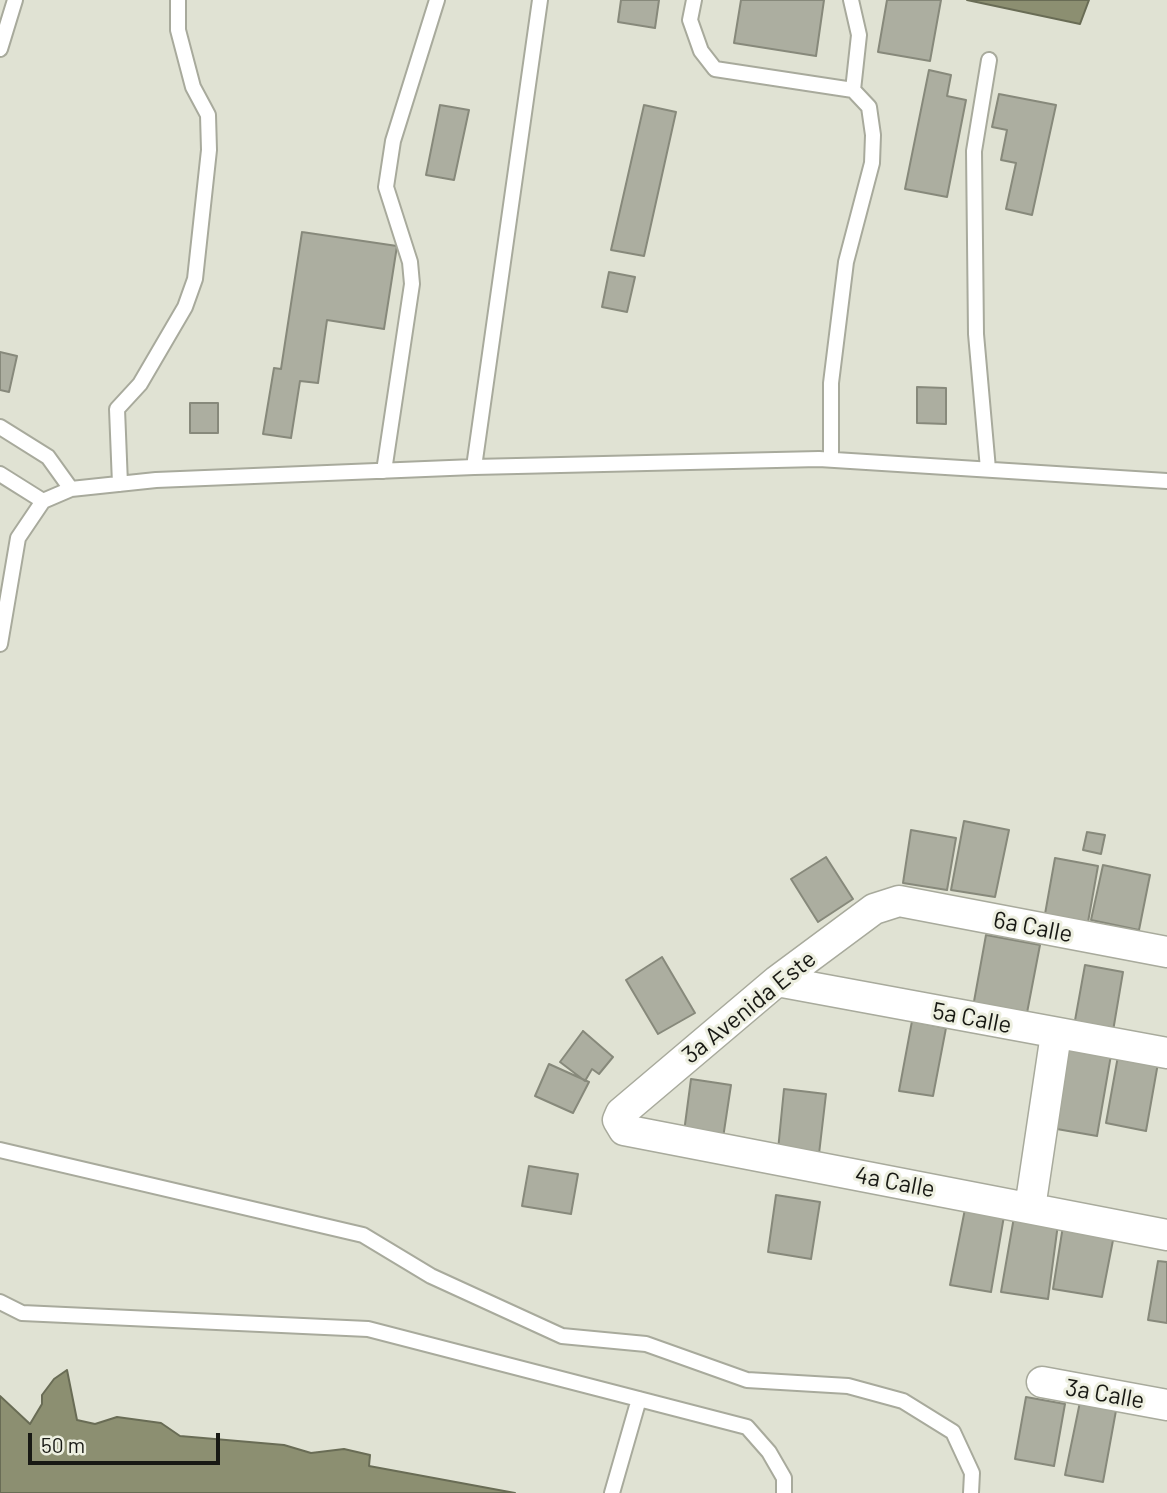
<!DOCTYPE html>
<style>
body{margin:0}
#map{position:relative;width:1167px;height:1493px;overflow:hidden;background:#e0e2d3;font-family:Barlow,sans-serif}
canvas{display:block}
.scale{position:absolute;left:28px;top:1433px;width:192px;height:32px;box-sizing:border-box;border:4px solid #181914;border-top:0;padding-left:9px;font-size:21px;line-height:24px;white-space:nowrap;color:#181914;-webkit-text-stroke:5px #edefe0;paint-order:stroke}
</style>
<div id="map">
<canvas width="1167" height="1493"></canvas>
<div class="scale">50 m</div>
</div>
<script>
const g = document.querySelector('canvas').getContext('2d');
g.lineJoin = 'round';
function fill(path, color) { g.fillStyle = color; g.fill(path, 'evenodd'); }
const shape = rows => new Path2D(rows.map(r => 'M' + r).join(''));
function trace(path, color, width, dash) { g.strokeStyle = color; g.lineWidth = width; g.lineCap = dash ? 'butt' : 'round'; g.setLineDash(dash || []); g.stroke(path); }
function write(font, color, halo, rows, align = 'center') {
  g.font = font + ' Barlow,sans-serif'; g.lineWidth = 6; g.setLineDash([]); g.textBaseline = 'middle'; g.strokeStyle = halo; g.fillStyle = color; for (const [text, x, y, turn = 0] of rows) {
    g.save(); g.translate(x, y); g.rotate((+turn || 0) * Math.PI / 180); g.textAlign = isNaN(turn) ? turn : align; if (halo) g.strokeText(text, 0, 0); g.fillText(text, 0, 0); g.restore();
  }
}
const water = shape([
 [967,0,1089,0,1080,24,967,0],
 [67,1370,77,1420,95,1424,117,1417,161,1423,180,1436,284,1445,311,1453,344,1449,370,1455,369,1466,515,1493,0,1493,0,1396,30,1424,42,1404,42,1395,54,1379,67,1370]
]);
fill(water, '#8c8f71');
trace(water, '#696c55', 2);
const building = shape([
 [621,0,659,0,655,28,618,22,621,0],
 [741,0,824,0,816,56,734,43,741,0],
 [887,0,941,0,930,61,878,52,887,0],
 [929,70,951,75,947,96,966,100,947,197,905,189,929,70],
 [999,94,1056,105,1032,215,1006,209,1016,163,1001,160,1007,130,992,127,999,94],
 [440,105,469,110,454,180,426,175,440,105],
 [644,105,676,112,644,256,611,250,644,105],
 [302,232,397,246,384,329,327,320,318,383,300,381,291,438,263,434,274,368,281,369,302,232],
 [609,272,635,277,627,312,602,307,609,272],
 [0,352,17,356,9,392,0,390,0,352],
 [917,387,946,388,946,424,917,423,917,387],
 [190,403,218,403,218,433,190,433,190,403],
 [964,821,1009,830,995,897,951,890,964,821],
 [911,830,956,838,947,890,903,883,911,830],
 [1087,832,1105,835,1101,854,1083,850,1087,832],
 [826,857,853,899,818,922,791,879,826,857],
 [1055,858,1098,866,1088,922,1045,914,1055,858],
 [1103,865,1150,875,1139,930,1091,920,1103,865],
 [986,935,1040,945,1026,1018,973,1007,986,935],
 [662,957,695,1013,658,1034,626,980,662,957],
 [1085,965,1123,972,1113,1031,1074,1026,1085,965],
 [912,1021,946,1028,933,1096,899,1091,912,1021],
 [583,1031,613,1057,599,1074,592,1069,585,1081,560,1062,583,1031],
 [1066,1047,1111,1055,1097,1136,1051,1128,1066,1047],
 [1118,1056,1158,1063,1146,1131,1106,1123,1118,1056],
 [549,1064,589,1082,573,1113,535,1096,549,1064],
 [691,1079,731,1085,723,1138,684,1132,691,1079],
 [784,1089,826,1094,819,1154,778,1150,784,1089],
 [529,1166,578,1174,571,1214,522,1206,529,1166],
 [776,1195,820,1202,811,1259,768,1252,776,1195],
 [965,1209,1004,1216,991,1292,950,1285,965,1209],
 [1014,1217,1058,1224,1048,1299,1001,1292,1014,1217],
 [1063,1226,1114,1235,1102,1297,1053,1289,1063,1226],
 [1158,1261,1167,1262,1167,1323,1148,1320,1158,1261],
 [1026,1397,1065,1404,1054,1466,1015,1459,1026,1397],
 [1081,1397,1117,1405,1103,1482,1065,1475,1081,1397]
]);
fill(building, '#acaea0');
trace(building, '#87897b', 2);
const lane = shape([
 [694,0,690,20,701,51,715,69,853,90,869,107,873,135,872,163,846,262,831,383,831,459],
 [851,0,859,35,853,90],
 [0,49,15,0],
 [0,427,48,457,71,489],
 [474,467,540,0],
 [988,469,976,334,974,151,989,60],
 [384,471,412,284,410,262,386,187,393,141,437,0],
 [0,474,43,501],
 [120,484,117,409,140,384,185,307,195,279,209,150,208,115,193,87,178,30,178,0],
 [0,644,18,538,43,501,71,489,156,480,474,467,819,459,1167,481],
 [0,1150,363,1235,431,1276,562,1336,646,1344,747,1380,848,1386,903,1401,953,1432,972,1473,971,1493],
 [0,1302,22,1313,368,1329,747,1427,769,1452,784,1478,784,1493],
 [612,1493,639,1399]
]);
const street = shape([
 [1167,952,899,901,874,909,777,981,621,1113,618,1120,624,1130,1167,1235],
 [777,981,1167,1053],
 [1030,1208,1056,1034],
 [1042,1382,1167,1405]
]);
trace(lane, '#a8aa9c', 18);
trace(street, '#a8aa9c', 33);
trace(lane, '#fff', 14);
trace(street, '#fff', 30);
write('24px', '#181914', '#edefe0', [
 ["6a Calle",1033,927,11],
 ["3a Avenida Este",749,1007,-39],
 ["5a Calle",972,1018,11],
 ["4a Calle",895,1182,11],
 ["3a Calle",1105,1394,10]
]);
</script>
